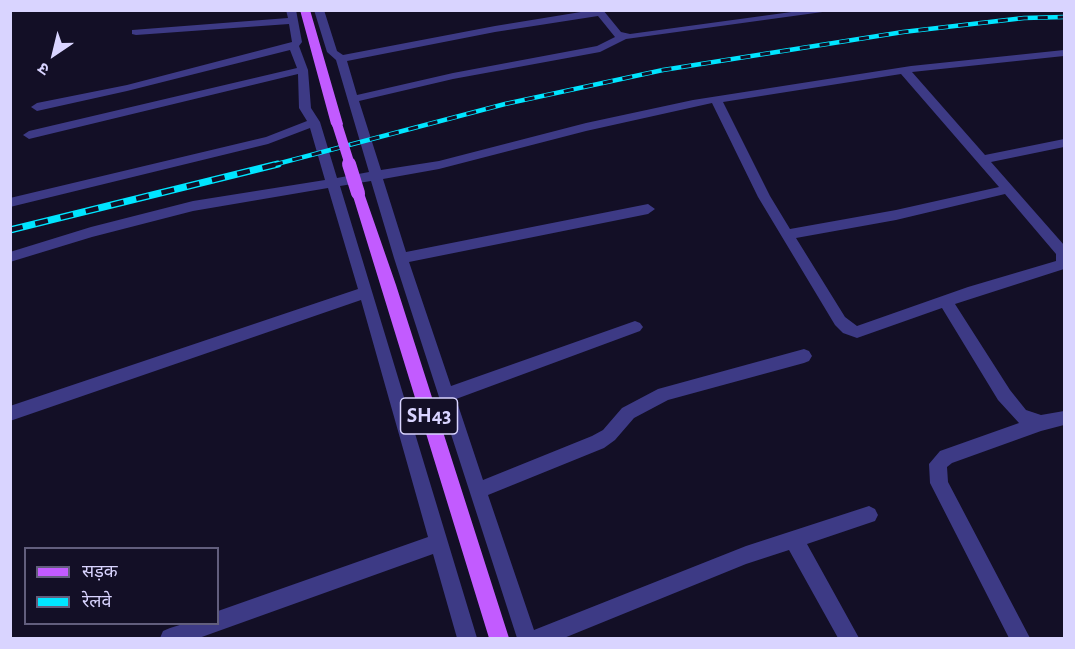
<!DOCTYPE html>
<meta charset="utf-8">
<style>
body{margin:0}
#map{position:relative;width:1075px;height:649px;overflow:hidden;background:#130f26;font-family:"Alegreya Sans","Noto Sans Devanagari",sans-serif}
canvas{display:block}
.frame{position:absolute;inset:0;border:12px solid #d9d4ff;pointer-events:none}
.legend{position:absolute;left:24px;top:547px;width:195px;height:78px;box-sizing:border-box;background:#130f26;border:2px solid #625e7d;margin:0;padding:8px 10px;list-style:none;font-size:18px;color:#d9d4ff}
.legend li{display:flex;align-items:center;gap:12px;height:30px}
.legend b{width:30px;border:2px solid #625e7d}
.north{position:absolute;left:24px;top:24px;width:60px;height:60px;-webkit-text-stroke:4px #130f26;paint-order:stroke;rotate:215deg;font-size:16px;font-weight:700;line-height:24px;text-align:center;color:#d9d4ff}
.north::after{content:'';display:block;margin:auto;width:21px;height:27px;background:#d9d4ff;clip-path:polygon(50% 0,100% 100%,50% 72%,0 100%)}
</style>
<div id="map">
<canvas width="1075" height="649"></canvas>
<div class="frame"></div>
<ul class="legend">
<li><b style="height:8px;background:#c25bff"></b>सड़क</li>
<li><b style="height:8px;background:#00e5ff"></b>रेलवे</li>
</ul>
<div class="north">उ</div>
</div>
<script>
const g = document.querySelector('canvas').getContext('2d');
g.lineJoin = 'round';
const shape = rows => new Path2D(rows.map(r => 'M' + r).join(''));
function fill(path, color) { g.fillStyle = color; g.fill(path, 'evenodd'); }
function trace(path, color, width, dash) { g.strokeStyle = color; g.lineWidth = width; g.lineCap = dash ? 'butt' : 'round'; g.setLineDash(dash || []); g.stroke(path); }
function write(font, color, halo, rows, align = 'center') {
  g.font = font + ' "Alegreya Sans",sans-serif'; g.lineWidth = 4.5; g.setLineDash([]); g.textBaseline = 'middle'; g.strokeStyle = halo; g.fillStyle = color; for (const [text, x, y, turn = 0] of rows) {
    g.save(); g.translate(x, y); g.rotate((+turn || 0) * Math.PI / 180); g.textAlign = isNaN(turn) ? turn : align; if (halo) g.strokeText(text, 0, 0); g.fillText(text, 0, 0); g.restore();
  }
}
fill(shape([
 [286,10,296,10,302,42,299,46,308,70,311,108,320,122,337,178,369,172,336,60,327,52,314,10,324,10,337,51,343,55,495,26,593,10,603,10,621,32,630,34,806,10,837,10,626,39,600,52,453,79,359,101,381,170,439,161,586,123,693,100,911,66,1064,50,1064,56,912,72,985,155,1064,139,1064,147,991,162,1064,245,1064,269,955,304,1010,390,1026,410,1041,415,1064,411,1064,425,1041,431,952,463,947,467,948,482,1030,638,1009,638,930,483,929,464,940,451,1019,423,998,400,942,308,857,338,843,333,835,325,758,197,712,103,586,131,439,169,383,179,406,252,648,204,655,209,648,214,409,262,451,386,635,321,640,323,643,327,640,331,456,399,483,480,592,436,603,430,622,408,658,389,804,349,809,351,812,356,809,361,804,363,668,400,634,418,615,440,604,448,488,495,534,630,746,546,869,506,875,509,878,515,875,521,807,544,859,638,838,638,789,550,746,564,564,638,517,638,394,258,371,181,340,186,477,638,457,638,433,554,199,638,160,638,163,631,170,628,183,624,218,624,218,611,428,537,361,300,10,421,10,406,358,289,328,188,193,211,92,237,10,262,10,252,91,227,193,201,325,180,310,128,268,144,10,207,10,198,266,137,307,121,299,108,298,74,29,139,23,135,29,131,297,68,290,50,127,91,37,111,31,107,37,103,127,85,292,42,289,24,136,35,132,34,132,30,288,18,286,10],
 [598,16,615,37,597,46,453,73,357,95,347,61,495,32,598,16],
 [901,74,999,187,896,210,790,229,770,196,723,102,901,74],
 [1005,194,1056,254,1056,261,968,287,857,326,845,317,796,238,896,220,1005,194]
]), '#3d3a85');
fill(shape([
 [300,10,310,10,343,124,341,127,333,127,331,124,300,10],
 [358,189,364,193,396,285,509,638,489,638,352,193,358,189]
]), '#c25bff');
const railFar1 = shape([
 [273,165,505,104,663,70,903,32,1024,18,1064,17]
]);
const rail = shape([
 [10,230,278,164]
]);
trace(railFar1, '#00e5ff', 4.5);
trace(rail, '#00e5ff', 7);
trace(railFar1, '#130f26', 3, [10]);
trace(rail, '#130f26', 4.5, [13]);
trace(shape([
 [337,124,350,165]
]), '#c25bff', 10);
trace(shape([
 [349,164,358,193]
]), '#c25bff', 14);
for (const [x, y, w] of [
 [429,416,57]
]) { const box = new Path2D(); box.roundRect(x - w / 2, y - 18, w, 36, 4.5); g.fillStyle = '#130f26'; g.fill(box); trace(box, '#d9d4ff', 1.5); }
write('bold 21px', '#d9d4ff', null, [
 ["SH43",429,416]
]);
</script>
